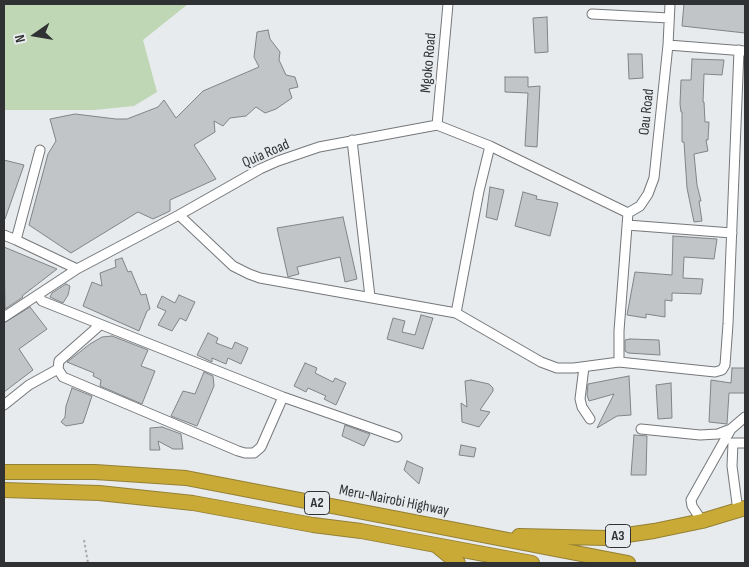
<!DOCTYPE html>
<style>
body{margin:0}
#map{position:relative;width:749px;height:567px;overflow:hidden;background:#e8ebed;font-family:"Sofia Sans Condensed",sans-serif}
canvas{display:block}
.frame{position:absolute;inset:0;border:5px solid #303132;pointer-events:none}
.north{position:absolute;left:10px;top:10px;width:50px;height:50px;-webkit-text-stroke:4px #e8ebed;paint-order:stroke;rotate:257deg;font-size:14px;font-weight:700;line-height:20px;text-align:center;color:#303132}
.north::after{content:'';display:block;margin:auto;width:18px;height:22px;background:#303132;clip-path:polygon(50% 0,100% 100%,50% 72%,0 100%)}
</style>
<div id="map">
<canvas width="749" height="567"></canvas>
<div class="frame"></div>
<div class="north">N</div>
</div>
<script>
const g = document.querySelector('canvas').getContext('2d');
g.lineJoin = 'round';
function fill(path, color) { g.fillStyle = color; g.fill(path, 'evenodd'); }
const shape = rows => new Path2D(rows.map(r => 'M' + r).join(''));
function trace(path, color, width, dash) { g.strokeStyle = color; g.lineWidth = width; g.lineCap = dash ? 'butt' : 'round'; g.setLineDash(dash || []); g.stroke(path); }
function write(font, color, halo, rows, align = 'center') {
  g.font = font + ' "Sofia Sans Condensed",sans-serif'; g.lineWidth = 4; g.setLineDash([]); g.textBaseline = 'middle'; g.strokeStyle = halo; g.fillStyle = color; for (const [text, x, y, turn = 0] of rows) {
    g.save(); g.translate(x, y); g.rotate((+turn || 0) * Math.PI / 180); g.textAlign = isNaN(turn) ? turn : align; if (halo) g.strokeText(text, 0, 0); g.fillText(text, 0, 0); g.restore();
  }
}
fill(shape([
 [4,4,188,4,143,40,157,92,134,106,95,110,4,110]
]), '#bfd7b5');
const building = shape([
 [684,4,745,4,745,33,682,26,684,4],
 [547,17,548,52,535,53,533,18,547,17],
 [268,30,270,39,280,52,279,60,286,75,295,77,298,87,289,89,292,98,276,109,265,113,256,107,246,116,230,118,223,126,214,121,215,132,194,145,216,179,170,200,170,211,153,219,138,212,71,253,29,225,48,154,56,141,50,119,75,114,116,119,127,119,158,107,164,100,176,118,203,91,259,67,254,57,257,32,268,30],
 [628,54,642,54,643,78,629,79,628,54],
 [692,59,724,60,722,75,704,74,703,102,704,102,705,122,709,122,708,140,706,140,708,151,694,154,697,185,701,201,699,201,702,221,694,222,687,188,684,142,682,142,682,112,681,112,680,104,681,80,691,80,692,59],
 [505,77,528,77,528,87,540,86,537,147,525,146,528,93,505,92,505,77],
 [4,160,24,165,5,219,4,219,4,160],
 [490,187,504,190,497,220,486,217,490,187],
 [523,192,537,196,536,199,558,203,550,236,515,226,523,192],
 [343,217,357,279,345,282,340,257,297,267,299,274,288,277,277,228,343,217],
 [673,236,717,239,714,259,684,257,683,278,703,279,701,294,672,293,672,301,665,300,665,317,646,314,646,318,627,315,635,272,672,275,673,236],
 [4,247,57,269,22,296,23,297,5,309,4,247],
 [122,258,128,272,131,271,141,295,146,294,150,309,147,311,139,331,83,306,92,282,102,286,100,273,116,267,115,260,122,258],
 [66,284,70,286,68,295,63,303,50,297,52,293,66,284],
 [179,295,195,302,186,321,180,318,172,331,158,325,166,311,157,307,162,296,175,303,179,295],
 [30,307,47,329,19,349,33,370,4,392,4,323,30,307],
 [421,315,433,318,423,349,387,339,393,318,405,321,402,332,415,335,421,315],
 [208,333,218,338,216,343,232,349,235,342,248,348,241,364,228,358,226,364,212,358,212,362,197,355,208,333],
 [112,336,148,350,141,366,155,371,142,404,100,386,101,380,93,376,94,373,67,362,90,344,102,337,112,336],
 [630,339,659,340,660,355,628,353,625,351,625,340,630,339],
 [305,363,317,368,315,373,333,382,335,378,346,383,336,405,324,399,326,396,308,388,306,392,294,386,305,363],
 [732,368,745,368,745,393,729,393,727,424,709,422,711,380,731,383,732,368],
 [204,372,213,376,214,386,197,426,171,416,183,391,195,394,204,372],
 [629,376,631,415,617,416,597,428,614,394,589,401,587,395,588,384,629,376],
 [471,380,489,384,493,388,493,391,480,410,490,412,479,427,462,422,461,403,467,407,465,381,471,380],
 [671,383,672,418,658,419,656,385,671,383],
 [72,388,92,396,83,423,66,426,61,422,65,417,66,406,72,388],
 [345,425,370,434,364,446,342,436,345,425],
 [162,427,181,434,183,449,173,449,158,441,160,450,150,450,150,428,162,427],
 [634,435,647,436,646,475,631,475,634,435],
 [461,445,476,448,474,457,459,455,461,445],
 [407,461,423,468,419,484,404,470,407,461]
]);
fill(building, '#c2c5c8');
trace(building, '#818487', 1);
const minor = shape([
 [592,14,669,18],
 [668,45,745,51],
 [437,125,448,4],
 [352,140,370,297],
 [40,150,16,240,77,269,179,215,260,169,278,161,319,147,437,125,490,146,628,213],
 [628,213,619,331,619,362,715,372,722,370,725,365,728,324,739,50],
 [628,213,640,206,648,194,654,178,668,45,670,4],
 [179,215,233,266,249,274,260,278,456,313,479,191,490,146],
 [627,225,732,233],
 [4,235,16,240],
 [38,295,42,301,283,397,397,437],
 [456,313,541,362,557,368,574,368,619,362],
 [4,317,77,269],
 [100,325,59,361,58,369,63,377,238,451,245,453,254,453,261,447,283,397],
 [584,367,580,399,582,407,590,419],
 [4,405,29,385,58,369],
 [641,429,700,435,718,434,731,429,745,417],
 [738,511,732,466,733,443,745,443],
 [702,521,692,506,691,500,731,429]
]);
const highway = shape([
 [4,472,95,472,186,478,628,563],
 [4,490,99,493,193,503,313,525,361,531,532,563],
 [519,536,606,538,654,531,702,521,745,508],
 [437,546,458,563]
]);
trace(minor, '#75777a', 11);
trace(highway, '#948035', 16);
trace(shape([
 [84,540,88,563]
]), '#a8aaac', 2, [2.5, 2.5]);
trace(minor, '#fff', 9);
trace(highway, '#caaa37', 14);
for (const [x, y, w] of [
 [317,503,25],
 [618,536,25]
]) { const box = new Path2D(); box.roundRect(x - w / 2, y - 11.5, w, 23, 4); g.fillStyle = '#e8ebed'; g.fill(box); trace(box, '#303132', 1); }
write('bold 14px', '#303132', null, [
 ["A2",317,503],
 ["A3",618,536]
]);
write('15px', '#303132', '#e8ebed', [
 ["Mgoko Road",429,63,-85],
 ["Oau Road",647,112,-84],
 ["Quia Road",266,154,-24],
 ["Meru-Nairobi Highway",394,501,11]
]);
</script>
